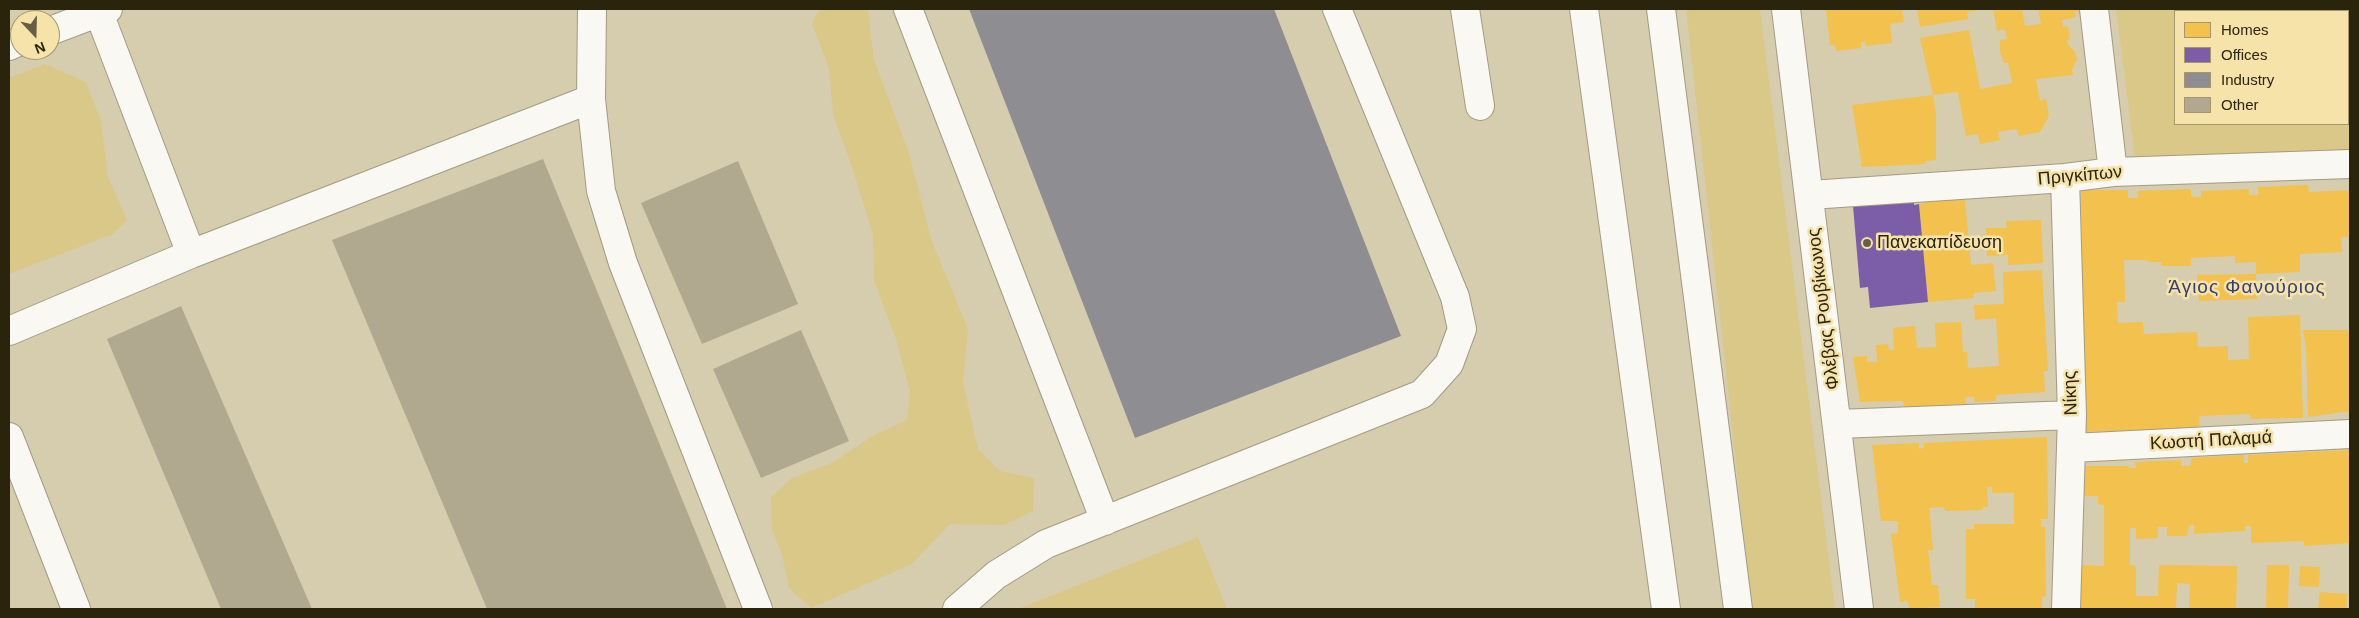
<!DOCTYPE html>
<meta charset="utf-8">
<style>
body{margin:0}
#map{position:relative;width:2359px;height:618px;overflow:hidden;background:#d6cdae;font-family:Helvetica,sans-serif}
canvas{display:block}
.frame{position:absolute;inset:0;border:10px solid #2b240d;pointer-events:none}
.legend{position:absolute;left:2174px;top:10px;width:175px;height:115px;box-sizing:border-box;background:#f5e3aa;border:1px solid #a4976b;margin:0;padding:6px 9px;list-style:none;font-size:15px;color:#2b240d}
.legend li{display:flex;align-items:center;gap:10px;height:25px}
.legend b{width:25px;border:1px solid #a4976b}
.north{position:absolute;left:10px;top:10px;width:50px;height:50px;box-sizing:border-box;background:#f5e3aa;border:1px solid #a4976b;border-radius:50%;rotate:159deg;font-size:14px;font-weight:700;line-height:20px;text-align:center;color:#2b240d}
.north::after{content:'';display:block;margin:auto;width:18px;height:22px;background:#675f45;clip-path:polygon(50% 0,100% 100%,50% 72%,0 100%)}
</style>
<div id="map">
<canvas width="2359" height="618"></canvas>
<div class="frame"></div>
<ul class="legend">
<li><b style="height:14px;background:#f2c14e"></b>Homes</li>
<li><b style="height:14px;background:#7b5ea7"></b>Offices</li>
<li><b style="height:14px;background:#8d8d92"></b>Industry</li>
<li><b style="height:14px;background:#b0a990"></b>Other</li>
</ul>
<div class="north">N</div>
</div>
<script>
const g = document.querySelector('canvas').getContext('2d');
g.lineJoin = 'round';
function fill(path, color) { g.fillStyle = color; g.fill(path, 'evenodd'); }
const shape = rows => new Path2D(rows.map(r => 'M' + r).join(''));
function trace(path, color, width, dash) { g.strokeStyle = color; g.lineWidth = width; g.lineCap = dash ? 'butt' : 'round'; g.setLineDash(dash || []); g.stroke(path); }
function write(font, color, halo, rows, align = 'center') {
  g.font = font + ' Helvetica,sans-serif'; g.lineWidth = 5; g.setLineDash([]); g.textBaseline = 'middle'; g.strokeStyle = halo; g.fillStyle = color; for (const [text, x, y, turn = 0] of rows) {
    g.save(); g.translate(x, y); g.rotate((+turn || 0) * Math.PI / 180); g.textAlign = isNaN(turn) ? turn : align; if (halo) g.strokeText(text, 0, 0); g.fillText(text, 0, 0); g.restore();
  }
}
fill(shape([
 [819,9,868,9,874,60,909,153,931,239,968,329,963,382,978,449,1000,471,1034,478,1033,511,1004,525,950,524,912,564,811,608,789,588,782,555,772,530,771,497,792,478,834,462,874,435,907,420,910,391,896,339,874,281,873,234,851,164,833,115,829,68,812,24],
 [1686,9,1760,9,1835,609,1752,609],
 [2116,9,2350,9,2350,152,2135,159],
 [2175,11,2348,11,2348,124,2175,124],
 [45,64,86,82,101,121,108,177,127,220,113,234,9,274,9,78],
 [1198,537,1227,609,1018,609]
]), '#dac888');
fill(shape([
 [1826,9,1902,9,1904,22,1890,24,1892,43,1866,46,1865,41,1861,42,1861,48,1836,51,1835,45,1830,45],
 [1917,9,1980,9,1980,10,1967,12,1968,19,1920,27],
 [1993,9,2022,9,2025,26,2041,24,2038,9,2081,9,2082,11,2075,12,2076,17,2062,20,2063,27,2068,26,2070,39,2067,40,2068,44,2075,52,2077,59,2072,70,2073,75,2036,79,2040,101,2046,99,2049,116,2040,132,2019,136,2017,129,1998,132,2000,140,1980,144,1978,134,1966,136,1958,92,1933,95,1920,38,1969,30,1980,89,2012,83,2008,63,2004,63,2000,52,2000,40,2007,39,2005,29,1997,31],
 [1933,95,1936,114,1936,160,1925,161,1925,164,1862,167,1852,105],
 [2308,185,2309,192,2350,190,2350,237,2341,237,2342,252,2300,254,2300,272,2256,274,2257,299,2199,301,2197,275,2256,274,2256,262,2235,263,2235,256,2191,258,2191,266,2162,266,2162,262,2147,262,2148,260,2124,260,2125,302,2117,302,2118,323,2143,322,2144,334,2197,332,2198,347,2228,346,2228,360,2249,359,2248,317,2300,315,2303,418,2251,419,2250,414,2199,416,2200,429,2080,432,2083,324,2081,190,2128,190,2128,198,2138,198,2138,191,2191,189,2191,196,2195,197,2201,197,2201,191,2249,189,2249,195,2258,195,2258,187],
 [1958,197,1958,200,1965,200,1971,265,1993,263,1996,291,1974,293,1974,298,1928,302,1919,204,1925,203,1925,200],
 [2041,220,2043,263,2008,265,2008,255,1987,256,1986,228,2007,228,2006,221],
 [2042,270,2048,371,2044,371,2045,392,1996,395,1996,401,1975,402,1974,397,1965,397,1966,404,1904,408,1903,401,1860,402,1853,357,1867,356,1867,362,1877,362,1876,345,1888,344,1889,350,1894,350,1893,328,1915,326,1917,348,1936,347,1935,323,1961,322,1963,352,1967,352,1968,368,1999,366,1996,318,1975,320,1974,305,2004,304,2003,272],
 [2303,330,2350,330,2350,411,2308,417,2306,349],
 [2047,437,2048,519,2041,519,2041,527,2045,527,2046,596,2042,597,2042,609,1975,609,1975,599,1966,599,1966,529,1974,529,1974,524,2014,524,2014,493,1992,493,1992,487,1987,487,1988,507,1983,507,1982,510,1945,511,1944,507,1929,508,1933,550,1928,550,1932,585,1938,585,1940,607,1909,609,1908,601,1900,602,1891,534,1898,533,1898,521,1881,521,1872,445,1919,443,1919,449,1924,448,1924,443],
 [2350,450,2350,543,2304,546,2304,541,2251,543,2251,526,2245,526,2245,531,2194,534,2194,525,2189,525,2187,536,2167,536,2167,527,2158,527,2158,538,2136,539,2136,528,2130,528,2130,565,2136,566,2136,596,2158,596,2159,565,2237,566,2236,609,2189,609,2190,584,2177,583,2176,609,2080,609,2080,565,2104,566,2104,505,2098,504,2098,496,2082,496,2082,466,2130,466,2128,468,2136,468,2135,462,2181,460,2181,466,2187,466,2191,465,2191,458,2244,455,2244,463,2248,463,2248,455],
 [2267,565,2289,565,2288,609,2266,609],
 [2300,566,2320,567,2319,587,2299,586],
 [2320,592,2347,594,2346,609,2318,609]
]), '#f2c14e');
fill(shape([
 [1914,200,1914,205,1919,204,1928,302,1870,308,1868,287,1860,288,1853,206]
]), '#7b5ea7');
fill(shape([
 [969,9,1274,9,1401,336,1135,438]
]), '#8d8d92');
fill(shape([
 [543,159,727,609,487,609,332,240],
 [738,161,798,304,702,344,641,203],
 [181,306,312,609,221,609,107,339],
 [801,330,849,441,761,478,713,369]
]), '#b0a990');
const minor = shape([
 [592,9,591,99,601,191,623,263,758,609],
 [908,9,1105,521],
 [1465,9,1480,106],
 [1584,9,1666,609],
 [1661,9,1738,609],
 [1786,9,1859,609],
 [2094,9,2113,172],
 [99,13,191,254],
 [50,31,108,9],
 [9,46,20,41],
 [2065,178,2072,415,2066,609],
 [1810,195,2065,178,2113,172,2350,164],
 [9,331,191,254,591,99],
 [1837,424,2072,415],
 [9,437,76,609],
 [2072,448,2350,434],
 [957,609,996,575,1046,544,1422,394,1449,364,1462,329,1455,297,1337,9]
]);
trace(minor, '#a29b83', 30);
trace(minor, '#f9f8f3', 28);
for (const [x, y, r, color] of [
 [1867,243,5,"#675f45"]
]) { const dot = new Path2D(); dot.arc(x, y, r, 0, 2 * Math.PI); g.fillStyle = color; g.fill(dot); trace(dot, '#f5e3aa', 2); }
write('18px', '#2b240d', '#f5e3aa', [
 ["Πριγκίπων",2080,176,-5],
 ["Φλέβας Ρουβίκωνος",1824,309,-97],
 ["Νίκης",2071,393,-92],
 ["Κωστή Παλαμά",2211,441,-3]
]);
write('18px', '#2b240d', '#f5e3aa', [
 ["Πανεκαπίδευση",1877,243]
], 'left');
g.letterSpacing = '1px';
write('19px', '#343e79', '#f5e3aa', [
 ["Άγιος Φανούριος",2247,288]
]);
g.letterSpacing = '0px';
</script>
